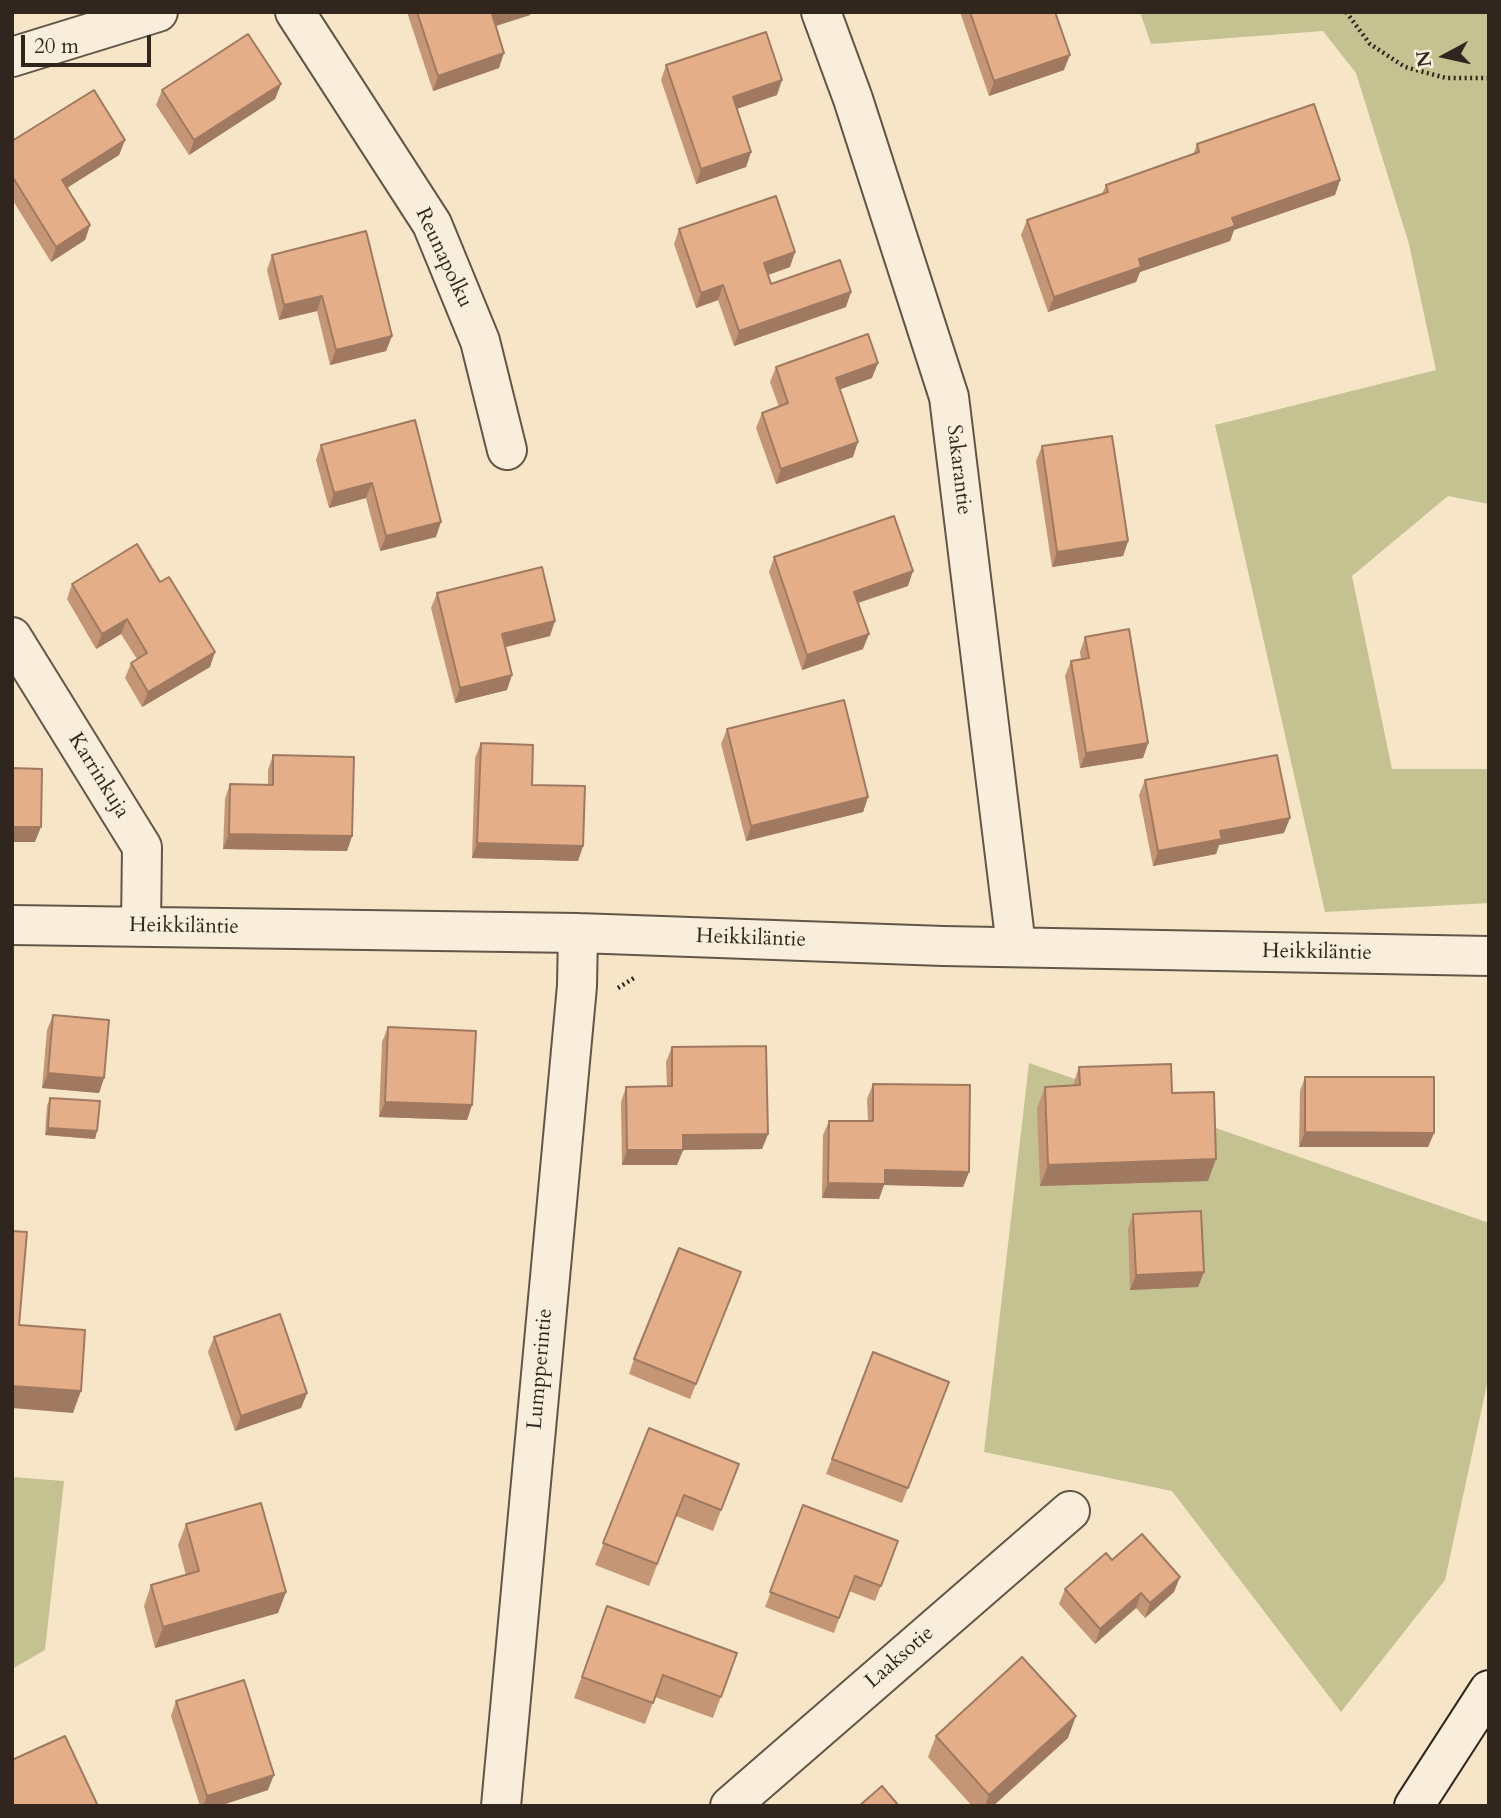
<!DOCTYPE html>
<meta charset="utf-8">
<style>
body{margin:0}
#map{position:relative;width:1501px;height:1818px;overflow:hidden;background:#f6e5c7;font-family:Cardo,serif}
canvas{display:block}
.frame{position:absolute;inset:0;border:14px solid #31261e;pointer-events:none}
.north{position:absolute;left:1410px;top:21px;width:70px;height:70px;-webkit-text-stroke:5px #f9eedb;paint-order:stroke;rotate:262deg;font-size:19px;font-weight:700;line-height:28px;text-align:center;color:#31261e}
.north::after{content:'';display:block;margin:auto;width:24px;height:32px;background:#31261e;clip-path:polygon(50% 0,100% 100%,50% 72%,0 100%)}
.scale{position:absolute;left:21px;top:35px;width:130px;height:32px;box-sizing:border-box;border:4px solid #31261e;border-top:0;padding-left:9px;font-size:21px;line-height:24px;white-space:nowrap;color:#31261e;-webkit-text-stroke:5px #f9eedb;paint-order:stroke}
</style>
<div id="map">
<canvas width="1501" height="1818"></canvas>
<div class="frame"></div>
<div class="north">N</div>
<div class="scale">20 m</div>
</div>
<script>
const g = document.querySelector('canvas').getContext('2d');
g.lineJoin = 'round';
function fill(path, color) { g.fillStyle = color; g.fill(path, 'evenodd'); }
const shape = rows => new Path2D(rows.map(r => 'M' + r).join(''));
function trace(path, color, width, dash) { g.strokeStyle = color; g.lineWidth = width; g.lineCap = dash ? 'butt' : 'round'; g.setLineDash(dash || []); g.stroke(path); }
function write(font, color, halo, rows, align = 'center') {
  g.font = font + ' Cardo,serif'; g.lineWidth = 5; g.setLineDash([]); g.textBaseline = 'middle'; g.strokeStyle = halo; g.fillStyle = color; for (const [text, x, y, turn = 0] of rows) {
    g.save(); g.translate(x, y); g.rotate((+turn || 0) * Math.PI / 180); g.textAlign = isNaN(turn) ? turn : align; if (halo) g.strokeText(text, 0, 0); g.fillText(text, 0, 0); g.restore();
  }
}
fill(shape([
 [1140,12,1489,12,1489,504,1448,496,1352,576,1392,769,1489,769,1489,903,1325,912,1215,425,1436,370,1409,244,1356,73,1323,31,1151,44],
 [1029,1063,1489,1223,1489,1375,1445,1580,1341,1712,1172,1491,984,1452],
 [12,1477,64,1481,45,1650,12,1669]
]), '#c4c290');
const minor = shape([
 [295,12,432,224,480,341,507,450],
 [821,12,853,99,949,397,1016,946],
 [12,57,158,12],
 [12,637,142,847,141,926],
 [12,925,578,933,943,946,1489,956],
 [501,1806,577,986,578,933],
 [730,1806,1070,1511]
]);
const secondary = shape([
 [1414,1806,1489,1690]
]);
trace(minor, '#625648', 42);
trace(secondary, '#31261e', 42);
trace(shape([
 [1346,12,1370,44,1405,67,1446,78,1489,78],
 [618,988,634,978]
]), '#31261e', 4.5, [2, 3.5]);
trace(minor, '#f9eedb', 38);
trace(secondary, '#f9eedb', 38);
fill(shape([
 [407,12,531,12,530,15,496,26,499,68,433,91],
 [960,12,1055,12,1064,70,989,96],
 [666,65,777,95,737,109,751,152,746,167,696,184,661,80],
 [281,84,275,99,189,155,156,105,162,90],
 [125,140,119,155,67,188,90,225,85,240,51,262,12,199,12,141],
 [1197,144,1340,180,1335,195,1234,230,1230,241,1140,272,1136,282,1048,312,1021,235,1027,220,1102,194,1106,185,1193,155],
 [679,229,790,267,768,275,771,284,846,307,734,346,718,300,696,308,674,244],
 [272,255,392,336,386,351,330,365,317,311,279,320,267,270],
 [776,367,872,378,840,389,853,457,776,484,756,428,762,413,779,407,770,382],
 [415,420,436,537,380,551,366,498,329,508,316,460,321,445],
 [1042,446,1128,541,1123,556,1052,567,1036,461],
 [774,557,908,586,858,603,863,649,802,670,769,572],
 [160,582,210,667,142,707,125,678,131,663,137,659,121,634,96,649,67,599,72,584],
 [437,593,550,636,506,647,507,690,455,703,431,608],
 [1085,637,1148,743,1143,758,1080,768,1065,676,1071,661,1081,660,1080,652],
 [727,729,868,797,863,812,746,841,721,744],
 [481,743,532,785,583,846,578,861,472,858,475,758],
 [273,755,352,836,347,851,223,849,225,799,230,784,268,785,268,770],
 [1145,780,1284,833,1219,845,1216,854,1153,866,1139,795],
 [53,1015,104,1078,99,1093,42,1088,47,1030],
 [388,1027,472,1105,467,1120,379,1117,382,1042],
 [672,1047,768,1134,762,1149,683,1150,677,1165,622,1165,621,1102,626,1087,667,1086,666,1062],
 [1079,1067,1172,1093,1208,1181,1040,1186,1037,1108,1045,1087,1073,1085],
 [1305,1077,1434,1133,1428,1147,1299,1147,1300,1091],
 [873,1084,969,1172,963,1187,884,1185,879,1199,822,1198,823,1135,829,1121,868,1121,867,1099],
 [50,1098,97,1131,95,1139,45,1135,47,1106],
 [1133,1214,1204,1272,1198,1287,1130,1290,1128,1229],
 [741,1272,690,1399,629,1374,634,1359],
 [214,1337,307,1393,301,1408,235,1431,208,1352],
 [873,1352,949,1382,902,1503,826,1474],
 [649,1428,739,1464,713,1531,676,1516,649,1586,595,1565],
 [803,1505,898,1541,875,1601,849,1591,834,1633,765,1607],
 [186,1524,286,1592,278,1613,155,1648,144,1606,151,1585,186,1575,178,1545],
 [1112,1560,1174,1592,1145,1618,1136,1608,1095,1644,1059,1604,1065,1589],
 [607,1606,737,1653,713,1718,655,1697,645,1724,574,1698],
 [176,1701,268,1790,219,1806,200,1806,171,1716],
 [936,1736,1068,1738,993,1806,972,1806,928,1757]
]), '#c49676');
fill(shape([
 [498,12,531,12,530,15,486,29,492,14],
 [504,53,499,68,433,91,438,76],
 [1070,55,1064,70,989,96,994,81],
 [782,80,777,95,727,112,733,97],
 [281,84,275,99,189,155,194,140],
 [125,140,119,155,57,194,62,180],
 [751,152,746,167,696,184,701,169],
 [1340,180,1335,195,1234,230,1230,241,1140,272,1136,282,1048,312,1054,297,1232,218],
 [90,225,85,240,51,262,56,247],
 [795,252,790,267,759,278,764,263],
 [723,285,718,300,696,308,701,293],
 [851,292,846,307,734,346,739,331],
 [322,296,317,311,279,320,284,305],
 [392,336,386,351,330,365,336,350],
 [878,363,872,378,830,393,836,378],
 [858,442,853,457,776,484,781,469],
 [372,483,366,498,329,508,334,493],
 [441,522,436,537,380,551,386,536],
 [1128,541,1123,556,1052,567,1057,552],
 [913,571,908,586,848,606,854,592],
 [127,619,121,634,96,649,102,634],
 [555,621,550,636,497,649,502,634],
 [869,634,863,649,802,670,807,655],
 [215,652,210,667,142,707,148,692],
 [512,675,507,690,455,703,460,688],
 [1148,743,1143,758,1080,768,1086,753],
 [868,797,863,812,746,841,751,826],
 [1290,818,1284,833,1219,845,1216,854,1153,866,1158,851,1220,831],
 [12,827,41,827,35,842,12,842],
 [229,834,352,836,347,851,223,849],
 [477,843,583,846,578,861,472,858],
 [48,1073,104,1078,99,1093,42,1088],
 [385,1102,472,1105,467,1120,379,1117],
 [48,1128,97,1131,95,1139,45,1135],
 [1305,1132,1434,1133,1428,1147,1299,1147],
 [768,1134,762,1149,677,1150,683,1135],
 [627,1150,683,1150,677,1165,622,1165],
 [1216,1159,1208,1181,1040,1186,1048,1165],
 [885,1170,969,1172,963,1187,884,1185,879,1199,822,1198,828,1183],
 [1204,1272,1198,1287,1130,1290,1136,1275],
 [12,1386,81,1391,73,1413,12,1408],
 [307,1393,301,1408,235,1431,241,1416],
 [1180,1577,1174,1592,1145,1618,1150,1603],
 [286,1592,278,1613,155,1648,163,1627],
 [1141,1593,1136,1608,1095,1644,1100,1629],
 [1076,1716,1068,1738,993,1806,985,1806,989,1795],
 [274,1775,268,1790,219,1806,203,1806,207,1796]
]), '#a07a60');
const building = shape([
 [417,12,498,12,492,14,504,53,438,76,417,12],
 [970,12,1055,12,1070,55,994,81,970,12],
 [766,32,782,80,733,97,751,152,701,169,666,65,766,32],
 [248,34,281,84,194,140,162,90,248,34],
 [94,90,125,140,62,180,90,225,56,247,12,176,12,141,94,90],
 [1314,104,1340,180,1232,218,1235,226,1139,259,1141,267,1054,297,1027,220,1108,192,1106,185,1199,152,1197,144,1314,104],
 [776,196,795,252,764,263,771,284,840,260,851,292,739,331,723,285,701,293,679,229,776,196],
 [366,231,392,336,336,350,322,296,284,305,272,255,366,231],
 [868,334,878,363,836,378,858,442,781,469,762,413,788,403,776,367,868,334],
 [415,420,441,522,386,536,372,483,334,493,321,445,415,420],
 [1112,436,1128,541,1057,552,1042,446,1112,436],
 [894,516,913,571,854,592,869,634,807,655,774,557,894,516],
 [137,544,160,582,169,577,215,652,148,692,131,663,147,653,127,619,102,634,72,584,137,544],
 [542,567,555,621,502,634,512,675,460,688,437,593,542,567],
 [1129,629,1148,743,1086,753,1071,661,1089,658,1085,637,1129,629],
 [844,700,868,797,751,826,727,729,844,700],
 [481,743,533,745,532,785,585,786,583,846,477,843,481,743],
 [273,755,354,757,352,836,229,834,230,784,273,785,273,755],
 [1277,755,1290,818,1220,831,1222,839,1158,851,1145,780,1277,755],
 [12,768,42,769,41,827,12,827,12,768],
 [53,1015,109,1020,104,1078,48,1073,53,1015],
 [388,1027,476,1031,472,1105,385,1102,388,1027],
 [766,1046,768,1134,683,1135,683,1150,627,1150,626,1087,672,1086,672,1047,766,1046],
 [1171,1064,1172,1093,1214,1092,1216,1159,1048,1165,1045,1087,1080,1085,1079,1067,1171,1064],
 [1305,1077,1434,1077,1434,1133,1305,1132,1305,1077],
 [873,1084,970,1085,969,1172,885,1170,885,1184,828,1183,829,1121,873,1121,873,1084],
 [50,1098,100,1101,97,1131,48,1128,50,1098],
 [1201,1211,1204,1272,1136,1275,1133,1214,1201,1211],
 [12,1231,27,1232,19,1325,85,1330,81,1391,12,1386,12,1231],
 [679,1248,741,1272,696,1384,634,1359,679,1248],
 [280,1314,307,1393,241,1416,214,1337,280,1314],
 [873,1352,949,1382,908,1488,832,1459,873,1352],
 [649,1428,739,1464,721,1510,684,1495,657,1564,603,1543,649,1428],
 [261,1503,286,1592,163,1627,151,1585,199,1571,186,1524,261,1503],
 [803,1505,898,1541,881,1586,855,1576,839,1618,770,1592,803,1505],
 [1142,1534,1180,1577,1150,1603,1141,1593,1100,1629,1065,1589,1106,1553,1112,1560,1142,1534],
 [607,1606,737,1653,721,1697,663,1675,653,1703,582,1677,607,1606],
 [1022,1657,1076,1716,989,1795,936,1736,1022,1657],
 [244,1680,274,1775,207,1796,176,1701,244,1680],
 [65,1736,98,1806,12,1806,12,1760,65,1736],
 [882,1786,899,1806,859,1806,882,1786]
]);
fill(building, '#e4ae89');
trace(building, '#a07a60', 2);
write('21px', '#31261e', '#f9eedb', [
 ["Reunapolku",443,258,65],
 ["Sakarantie",958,470,83],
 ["Karrinkuja",98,776,58],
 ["Heikkiläntie",184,927,1],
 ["Heikkiläntie",751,939,2],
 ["Heikkiläntie",1317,953,1],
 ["Lumpperintie",541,1369,-85],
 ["Laaksotie",900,1658,-41]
]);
</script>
